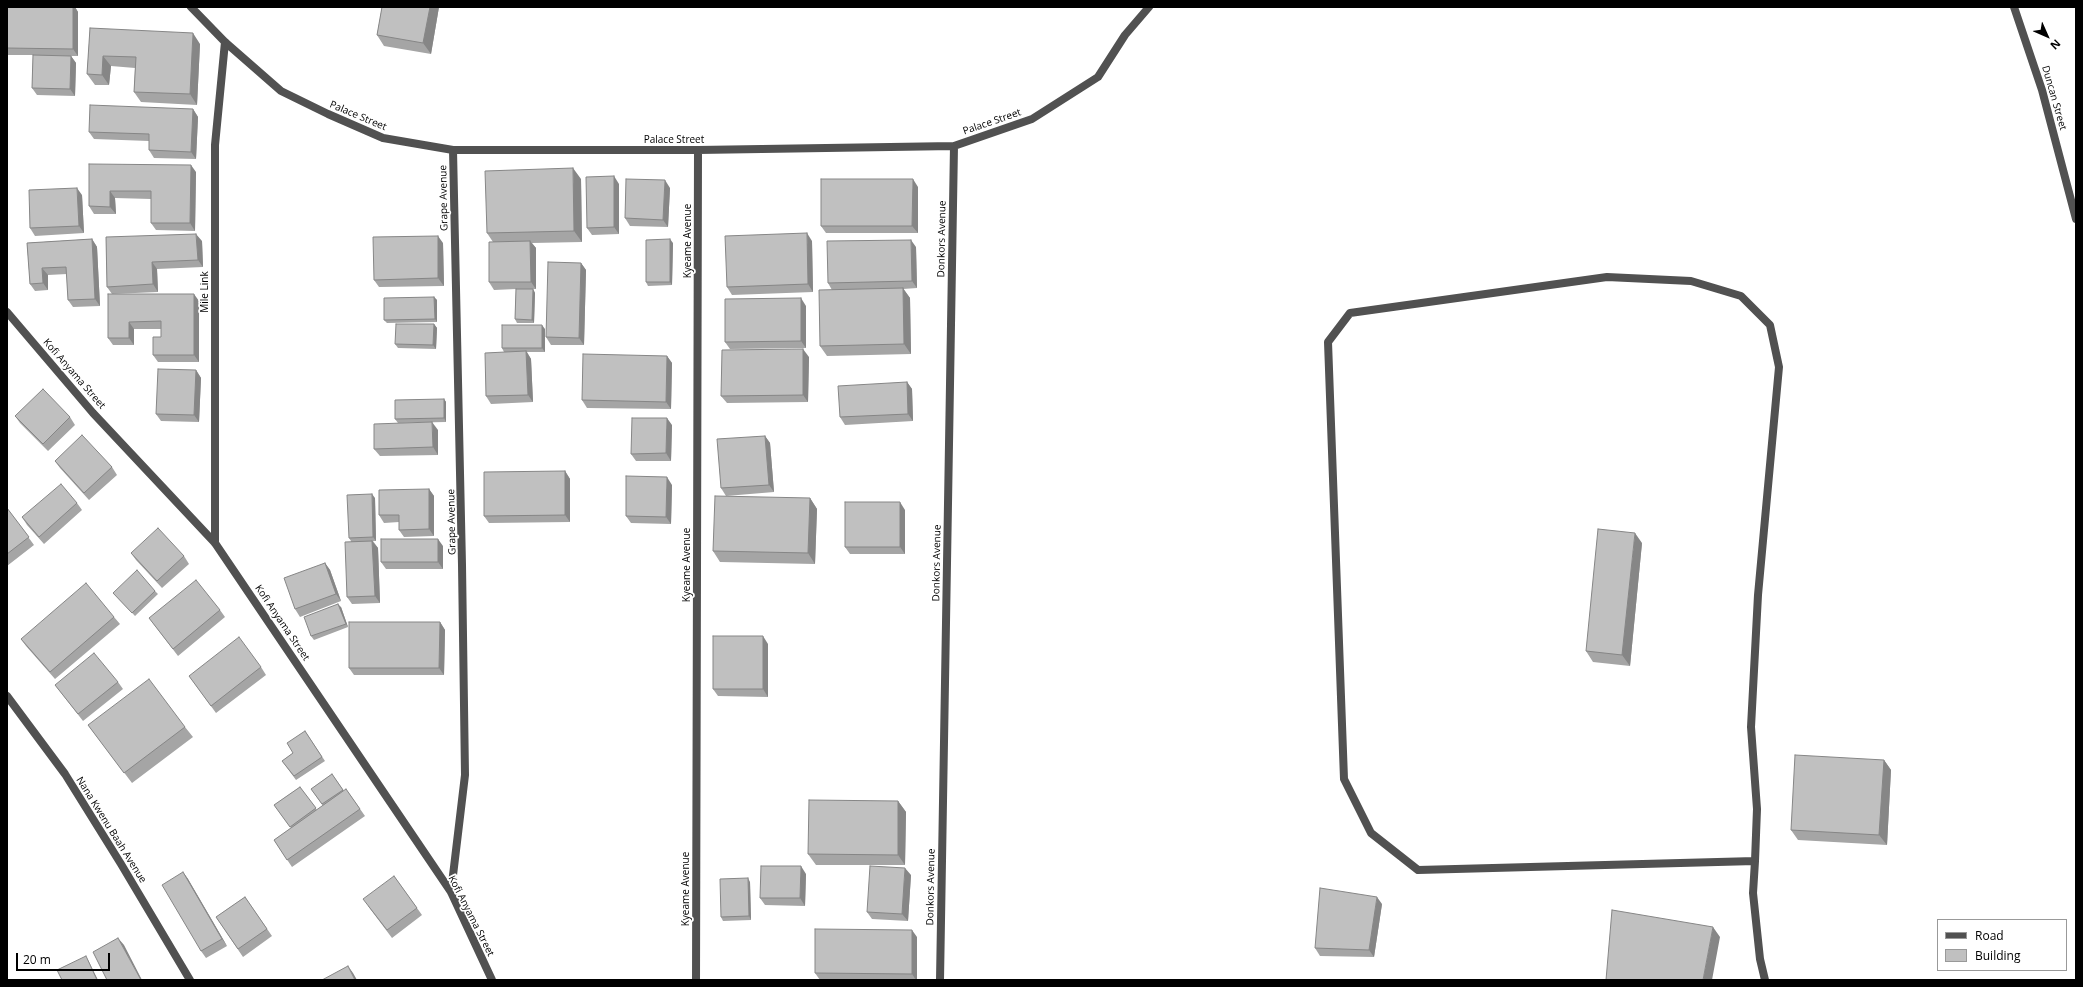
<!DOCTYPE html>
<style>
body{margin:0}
#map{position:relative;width:2083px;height:987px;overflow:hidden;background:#fff;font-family:"Open Sans",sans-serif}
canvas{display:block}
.frame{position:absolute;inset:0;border:8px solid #000;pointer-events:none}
.legend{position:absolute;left:1937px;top:919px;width:130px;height:52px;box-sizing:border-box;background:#fff;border:1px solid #999;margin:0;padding:5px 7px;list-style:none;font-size:12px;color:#000}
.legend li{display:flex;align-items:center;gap:8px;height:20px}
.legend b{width:20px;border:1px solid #999}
.north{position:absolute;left:2027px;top:16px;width:40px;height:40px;-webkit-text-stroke:3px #fff;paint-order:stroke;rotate:135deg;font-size:11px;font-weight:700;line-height:16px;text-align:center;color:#000}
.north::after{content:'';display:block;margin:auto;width:14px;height:18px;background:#000;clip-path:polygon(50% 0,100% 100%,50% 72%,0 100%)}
.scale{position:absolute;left:16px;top:953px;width:94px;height:18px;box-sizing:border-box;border:2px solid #000;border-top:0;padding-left:5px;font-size:12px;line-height:14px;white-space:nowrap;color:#000;-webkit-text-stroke:3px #fff;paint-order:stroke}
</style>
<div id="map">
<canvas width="2083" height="987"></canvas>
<div class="frame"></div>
<ul class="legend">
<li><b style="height:5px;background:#515151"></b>Road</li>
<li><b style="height:11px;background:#c0c0c0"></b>Building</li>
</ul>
<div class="north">N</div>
<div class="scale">20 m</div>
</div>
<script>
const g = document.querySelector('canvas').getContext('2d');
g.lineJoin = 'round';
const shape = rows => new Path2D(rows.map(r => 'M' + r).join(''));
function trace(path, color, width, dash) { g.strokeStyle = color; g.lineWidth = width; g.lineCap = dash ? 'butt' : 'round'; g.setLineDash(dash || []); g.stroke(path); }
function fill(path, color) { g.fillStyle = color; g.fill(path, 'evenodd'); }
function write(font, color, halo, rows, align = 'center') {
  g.font = font + ' "Open Sans",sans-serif'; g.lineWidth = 3.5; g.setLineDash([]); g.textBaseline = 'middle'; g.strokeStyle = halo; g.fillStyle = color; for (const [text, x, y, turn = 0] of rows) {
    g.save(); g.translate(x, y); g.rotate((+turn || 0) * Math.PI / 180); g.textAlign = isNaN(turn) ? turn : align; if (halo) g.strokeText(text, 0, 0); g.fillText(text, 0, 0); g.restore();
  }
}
trace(shape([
 [191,7,225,42,281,91,328,114,383,138,453,150,698,150,954,146,1032,119,1098,77,1125,35,1149,7],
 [2014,7,2042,90,2076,219],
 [7,312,93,413,215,543,451,892,492,980],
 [215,543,215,145,225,42],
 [7,696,65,774,121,864,190,980],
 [1755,861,1418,870,1371,833,1344,779,1328,342,1350,313,1607,277,1691,281,1741,296,1770,325,1779,367,1758,595,1751,727,1757,809,1755,861,1753,893,1760,959,1765,980],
 [451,892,465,775,462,565,453,150],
 [696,980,698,150],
 [940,980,954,146]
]), '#515151', 8);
fill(shape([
 [7,7,75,7,78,12,78,56,59,56,71,56,76,63,75,96,37,95,32,88,33,55,7,55],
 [382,7,439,7,431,54,384,46,377,35],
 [90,28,200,44,197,105,141,102,134,92,135,68,111,66,109,85,95,85,87,74],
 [193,109,198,117,196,159,154,158,149,150,149,141,94,139,89,132],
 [89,164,196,172,195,231,156,230,151,223,151,199,115,198,116,214,94,214,89,206],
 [581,179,582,242,532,243,536,248,536,289,533,289,535,293,534,323,517,323,515,319,516,289,494,290,489,282,493,242,487,233],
 [619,184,619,234,592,235,587,228],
 [918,187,918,233,826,233,821,226],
 [670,188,668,227,630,226,625,218],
 [82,195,84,233,35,236,30,228],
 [106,237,202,241,203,267,157,269,158,292,112,294,107,287],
 [92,239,97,247,100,306,73,307,68,300,67,274,48,275,48,290,35,291,30,284,27,243],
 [812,241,813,292,732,295,727,287],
 [443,243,444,286,379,287,374,280],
 [673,243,672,285,648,286,646,282],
 [916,247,917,288,903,289,910,298,911,354,827,356,820,346,832,290,828,283],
 [581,263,586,270,584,345,551,345,546,337],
 [108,294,199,301,199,362,158,362,153,355,161,337,161,329,134,329,134,345,113,345,108,338],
 [434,297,437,300,437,322,387,323,384,320],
 [806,306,806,348,730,349,725,342],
 [434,324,437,328,436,349,398,348,395,344],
 [545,329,545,352,527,352,531,359,533,402,491,404,486,396,518,352,504,352,502,348],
 [667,356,672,363,671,409,587,408,582,400],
 [809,357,808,402,727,403,721,396],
 [196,370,201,378,199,422,161,421,156,414],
 [907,382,912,389,913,421,845,425,840,417],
 [444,399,446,402,446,422,398,423,395,419],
 [15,416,70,417,75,425,48,451,20,423],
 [672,425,671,461,636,461,631,454],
 [438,430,438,455,380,456,374,449],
 [765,436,770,443,774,492,726,496,721,488],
 [55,461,112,467,117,475,89,500,60,468],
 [565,471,570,479,570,522,489,523,484,516],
 [672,485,671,524,631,523,626,516],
 [429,489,434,496,434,536,404,537,399,530,399,522,384,523,379,515],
 [375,498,376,541,373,541,378,548,380,603,352,604,347,597,351,541,349,538],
 [810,498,817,509,815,564,720,562,713,551],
 [77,503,82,510,44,544,27,525,22,517],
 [7,508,34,545,7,566],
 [905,510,905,554,850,554,845,547],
 [1642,543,1630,666,1593,662,1586,651],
 [443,546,443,569,386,569,381,562],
 [131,553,184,556,189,564,162,588,136,560],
 [325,563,330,570,341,601,300,617,295,609],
 [155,591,158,594,135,616,116,596,113,593],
 [341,607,348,627,314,640,311,636],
 [220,610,225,617,178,656,149,618],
 [114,617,120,624,55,679,26,646,21,639],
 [440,622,445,630,444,675,354,675,349,668],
 [768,644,768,697,718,696,713,689],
 [261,667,266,675,216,713,189,676],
 [118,682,123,689,83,721,55,685],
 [88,725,185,727,193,737,132,783],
 [305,731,325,761,296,780,282,761,293,753],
 [1884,760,1891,770,1887,845,1798,840,1791,830],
 [332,774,344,791,346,789,365,816,292,867,274,840,291,828,274,805,300,787,317,810,323,806,311,789],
 [898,801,906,812,905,865,816,865,808,854],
 [183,872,188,879,227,946,206,958,201,951],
 [806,874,805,906,765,905,760,898],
 [911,875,908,921,872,919,867,912],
 [394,876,422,915,392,938,368,906],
 [750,882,751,920,723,921,721,917],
 [245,897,272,936,243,957,216,917],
 [1382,904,1374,957,1320,956,1315,948],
 [917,937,917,980,820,980,815,973]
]), '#a5a5a5');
fill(shape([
 [73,7,75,7,78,12,78,56,73,49],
 [430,7,439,7,431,54,423,43],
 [193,33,200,44,197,105,190,94],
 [71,56,76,63,75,96,70,89],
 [103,56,111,66,109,85,102,75],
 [193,109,198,117,196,159,191,152],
 [191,165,196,172,195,231,190,223],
 [573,168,581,179,582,242,574,231],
 [614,176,619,184,619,234,614,227],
 [913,179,918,187,918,233,912,226],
 [665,180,670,188,668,227,663,220],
 [77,188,82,195,84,233,79,226],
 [110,191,115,198,116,214,110,207],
 [807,233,812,241,813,292,808,284],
 [196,234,202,241,203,267,198,260],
 [438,236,443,243,444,286,438,278],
 [92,239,97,247,100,306,95,299],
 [670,239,673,243,672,285,670,282],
 [911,240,916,247,917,288,912,281],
 [530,241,536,248,536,289,531,282],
 [152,262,157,269,158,292,153,284],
 [581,263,586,270,584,345,579,338],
 [42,268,48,275,48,290,43,283],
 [903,288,910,298,911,354,904,344],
 [533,289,535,293,534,323,532,320],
 [194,294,199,301,199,362,194,355],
 [434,297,437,300,437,322,435,319],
 [801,298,806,306,806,348,801,341],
 [129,322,134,329,134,345,129,338],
 [434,324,437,328,436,349,433,345],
 [542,325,545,329,545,352,542,348],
 [803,349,809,357,808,402,803,395],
 [526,351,531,359,533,402,528,395],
 [667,356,672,363,671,409,666,402],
 [196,370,201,378,199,422,194,415],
 [907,382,912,389,913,421,908,414],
 [444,399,446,402,446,422,444,418],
 [667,418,672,425,671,461,666,453],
 [432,422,438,430,438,455,433,447],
 [765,436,770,443,774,492,769,485],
 [565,471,570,479,570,522,565,515],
 [667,477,672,485,671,524,666,517],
 [429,489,434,496,434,536,429,529],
 [372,494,375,498,376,541,373,537],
 [810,498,817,509,815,564,808,553],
 [900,502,905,510,905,554,900,547],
 [1635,533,1642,543,1630,666,1622,655],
 [438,539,443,546,443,569,438,562],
 [372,541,378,548,380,603,375,596],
 [325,563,330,570,341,601,336,594],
 [338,604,341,607,348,627,346,624],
 [440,622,445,630,444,675,439,668],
 [763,636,768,644,768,697,763,689],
 [1884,760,1891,770,1887,845,1879,835],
 [898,801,906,812,905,865,898,855],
 [801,866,806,874,805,906,800,898],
 [905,868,911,875,908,921,902,914],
 [183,872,188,879,227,946,222,939],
 [748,878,750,882,751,920,749,916],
 [1377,897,1382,904,1374,957,1369,950],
 [1713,927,1720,937,1712,980,1703,980],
 [912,930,917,937,917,980,916,980,912,974],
 [118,938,124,945,142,980,141,980],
 [86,956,98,980,97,980],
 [348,966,353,973,357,980,355,980]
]), '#868686');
const building = shape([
 [7,7,73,7,73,49,7,48,7,7],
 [382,7,430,7,423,43,377,35,382,7],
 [90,28,193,33,190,94,134,92,136,57,103,56,102,75,87,74,90,28],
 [33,55,71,56,70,89,32,88,33,55],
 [90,105,193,109,191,152,149,150,149,134,89,132,90,105],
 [89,164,191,165,190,223,151,223,151,191,110,191,110,207,89,206,89,164],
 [573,168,574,231,487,233,485,171,573,168],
 [614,176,614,227,587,228,586,177,614,176],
 [626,179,665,180,663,220,625,218,626,179],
 [821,179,913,179,912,226,821,226,821,179],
 [77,188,79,226,30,228,29,190,77,188],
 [807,233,808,284,727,287,725,236,807,233],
 [196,234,198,260,152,262,153,284,107,287,106,237,196,234],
 [438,236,438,278,374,280,373,237,438,236],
 [92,239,95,299,68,300,66,267,42,268,43,283,30,284,27,243,92,239],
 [670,239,670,282,646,282,646,240,670,239],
 [911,240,912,281,828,283,827,241,911,240],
 [530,241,531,282,489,282,489,242,530,241],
 [548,262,581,263,579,338,546,337,548,262],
 [903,288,904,344,820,346,819,290,903,288],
 [516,289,533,289,532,320,515,319,516,289],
 [108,294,194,294,194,355,153,355,153,337,161,337,161,321,129,322,129,338,108,338,108,294],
 [434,297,435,319,384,320,384,298,434,297],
 [801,298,801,341,725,342,725,299,801,298],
 [396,324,434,324,433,345,395,344,396,324],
 [502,325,542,325,542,348,502,348,502,325],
 [803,349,803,395,721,396,722,350,803,349],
 [526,351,528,395,486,396,485,353,526,351],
 [583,354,667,356,666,402,582,400,583,354],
 [158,369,196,370,194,415,156,414,158,369],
 [907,382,908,414,840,417,838,386,907,382],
 [43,389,70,417,43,444,15,416,43,389],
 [444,399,444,418,395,419,395,400,444,399],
 [632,418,667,418,666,453,631,454,632,418],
 [432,422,433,447,374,449,374,424,432,422],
 [82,435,112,467,84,493,55,461,82,435],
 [765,436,769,485,721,488,717,439,765,436],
 [565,471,565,515,484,516,484,472,565,471],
 [626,476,667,477,666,517,626,516,626,476],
 [61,484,77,503,39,537,22,517,61,484],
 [429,489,429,529,399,530,399,515,379,515,379,490,429,489],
 [372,494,373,537,349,538,347,495,372,494],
 [715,496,810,498,808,553,713,551,715,496],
 [845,502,900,502,900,547,845,547,845,502],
 [7,508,29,537,7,554,7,508],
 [158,528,184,556,157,581,131,553,158,528],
 [1598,529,1635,533,1622,655,1586,651,1598,529],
 [381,539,438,539,438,562,381,562,381,539],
 [372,541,375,596,347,597,345,542,372,541],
 [325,563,336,594,295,609,284,578,325,563],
 [137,570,155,591,132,613,113,593,137,570],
 [196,580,220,610,173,649,149,618,196,580],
 [86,583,114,617,50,672,21,639,86,583],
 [338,604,346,624,311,636,304,617,338,604],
 [349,622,440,622,439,668,349,668,349,622],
 [713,636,763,636,763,689,713,689,713,636],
 [239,637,261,667,211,706,189,676,239,637],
 [94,653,118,682,78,714,55,685,94,653],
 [149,679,185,727,124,773,88,725,149,679],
 [305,731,322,757,294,776,282,761,293,753,287,743,305,731],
 [1795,755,1884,760,1879,835,1791,830,1795,755],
 [332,774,343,790,322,804,311,789,332,774],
 [300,787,316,808,290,827,274,805,300,787],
 [346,789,360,809,287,860,274,840,346,789],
 [809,800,898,801,898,855,808,854,809,800],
 [761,866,801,866,800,898,760,898,761,866],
 [870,866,905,868,902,914,867,912,870,866],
 [183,872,222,939,201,951,162,885,183,872],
 [394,876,417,908,387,930,363,899,394,876],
 [748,878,749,916,721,917,720,879,748,878],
 [1320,888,1377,897,1369,950,1315,948,1320,888],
 [245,897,267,929,238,949,216,917,245,897],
 [1612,910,1713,927,1703,980,1606,980,1612,910],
 [815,929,912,930,912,974,815,973,815,929],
 [118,938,141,980,107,980,93,952,118,938],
 [86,956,97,980,62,980,57,970,86,956],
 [348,966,355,980,322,980,348,966]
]);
fill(building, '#c0c0c0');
trace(building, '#868686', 1);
write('10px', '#000', '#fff', [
 ["Duncan Street",2054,98,74],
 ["Palace Street",358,116,23],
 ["Palace Street",992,122,-19],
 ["Palace Street",674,140],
 ["Grape Avenue",444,198,-91],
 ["Donkors Avenue",942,239,-89],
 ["Kyeame Avenue",688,241,-90],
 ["Mile Link",205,292,-90],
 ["Kofi Anyama Street",74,374,49],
 ["Grape Avenue",452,522,-91],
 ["Donkors Avenue",937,563,-89],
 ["Kyeame Avenue",687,565,-90],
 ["Kofi Anyama Street",282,623,56],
 ["Nana Kwenu Baah Avenue",111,830,58],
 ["Donkors Avenue",931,887,-89],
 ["Kyeame Avenue",686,889,-90],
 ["Kofi Anyama Street",471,916,63]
]);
</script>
